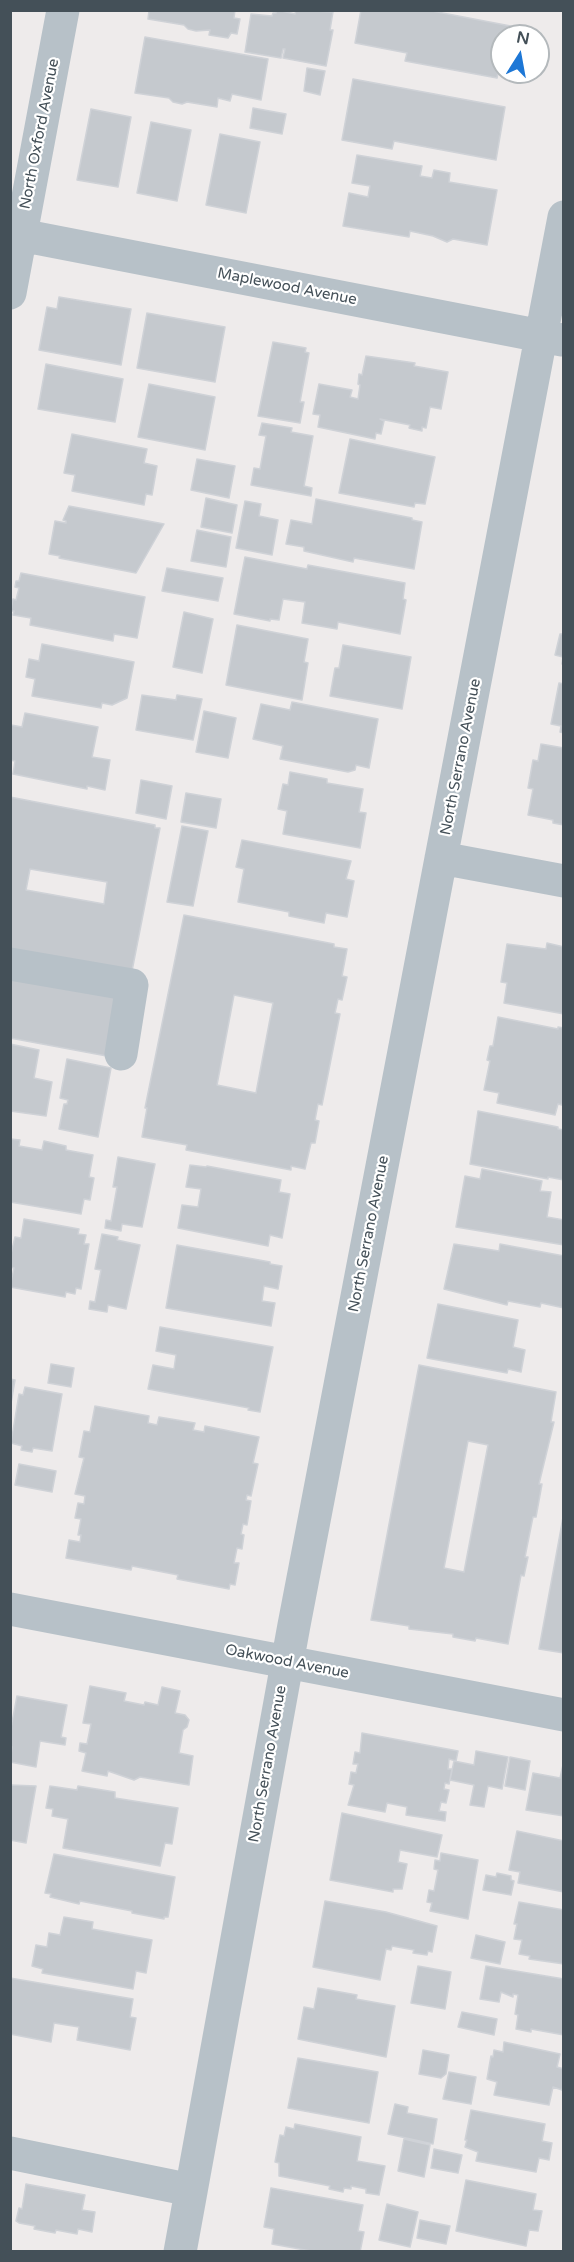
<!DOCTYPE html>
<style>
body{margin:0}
#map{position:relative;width:574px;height:2262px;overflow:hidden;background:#eeebeb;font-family:"Varela Round",sans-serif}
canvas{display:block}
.frame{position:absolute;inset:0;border:12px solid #445058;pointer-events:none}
.north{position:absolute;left:490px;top:24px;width:60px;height:60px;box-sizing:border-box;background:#fff;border:2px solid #b4b9bc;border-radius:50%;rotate:11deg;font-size:16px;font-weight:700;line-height:24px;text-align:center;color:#445058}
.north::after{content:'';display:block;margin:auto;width:21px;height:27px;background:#1d77d6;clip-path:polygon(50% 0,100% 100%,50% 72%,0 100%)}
</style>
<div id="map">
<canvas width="574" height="2262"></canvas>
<div class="frame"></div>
<div class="north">N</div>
</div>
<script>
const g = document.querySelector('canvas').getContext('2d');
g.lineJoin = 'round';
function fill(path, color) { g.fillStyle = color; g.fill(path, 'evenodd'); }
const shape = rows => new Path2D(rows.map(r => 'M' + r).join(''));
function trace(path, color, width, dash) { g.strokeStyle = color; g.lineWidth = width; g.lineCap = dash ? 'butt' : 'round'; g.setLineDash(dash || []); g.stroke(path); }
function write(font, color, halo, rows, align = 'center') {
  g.font = font + ' "Varela Round",sans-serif'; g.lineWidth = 4.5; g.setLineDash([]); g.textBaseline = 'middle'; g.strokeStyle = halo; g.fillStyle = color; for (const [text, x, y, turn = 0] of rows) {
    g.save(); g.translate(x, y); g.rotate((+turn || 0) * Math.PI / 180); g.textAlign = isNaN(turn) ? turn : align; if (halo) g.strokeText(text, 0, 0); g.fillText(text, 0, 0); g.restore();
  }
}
const building = shape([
 [149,10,235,10,234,18,240,19,237,34,231,33,228,38,209,35,210,30,196,31,188,29,184,25,148,19,149,10],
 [277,10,295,14,296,10,333,12,330,30,333,30,326,66,283,58,285,49,283,49,281,58,245,52,251,14,272,16,273,13,276,13,277,10],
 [361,10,427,10,521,28,520,36,502,36,502,72,513,72,512,76,498,73,497,78,405,61,407,53,355,43,361,10],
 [145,37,268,59,261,100,232,94,230,101,218,98,217,107,187,102,182,104,173,102,169,98,135,93,145,37],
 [307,68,325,71,320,95,304,91,307,68],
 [353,79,505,107,496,160,394,141,392,149,342,140,353,79],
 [253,108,286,114,282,134,250,128,253,108],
 [91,109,131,117,118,187,77,180,91,109],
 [151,122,191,130,177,201,137,193,151,122],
 [220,134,260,142,246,213,206,205,220,134],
 [357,155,422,166,420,176,432,178,434,170,450,173,449,182,497,190,487,245,453,239,447,242,433,236,410,231,409,237,343,226,349,193,368,197,370,186,352,183,357,155],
 [59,297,131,309,121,365,39,350,47,307,57,309,59,297],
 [147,313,225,327,215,382,137,368,147,313],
 [273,342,306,348,305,352,309,353,300,402,304,402,300,423,258,416,273,342],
 [366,356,415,363,414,366,448,372,441,409,430,407,426,428,422,427,422,431,409,428,410,425,380,419,384,421,381,434,376,433,375,439,318,427,320,415,313,414,319,384,352,390,350,397,358,399,360,385,358,384,359,374,362,375,366,356],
 [46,364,123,379,115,422,38,409,46,364],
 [149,384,215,397,205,450,138,437,149,384],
 [262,423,292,428,291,432,313,436,304,486,312,488,311,496,251,485,254,468,260,469,266,436,259,435,262,423],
 [72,434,147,449,144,463,157,466,152,495,146,494,144,505,72,491,75,475,64,473,72,434],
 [350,439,435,457,425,504,415,503,414,507,339,493,350,439],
 [197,459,235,466,229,498,191,490,197,459],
 [206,498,237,505,232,533,201,527,206,498],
 [316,499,412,518,412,520,422,522,414,569,354,558,353,562,304,551,304,547,286,544,291,520,312,524,316,499],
 [245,501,261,504,259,516,278,520,272,555,236,548,245,501],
 [69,506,164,524,136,573,59,558,60,556,49,554,55,521,66,523,66,521,63,520,69,506],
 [197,530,231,537,226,567,191,561,197,530],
 [245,557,307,569,308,565,405,583,403,599,406,600,400,634,338,622,337,629,302,623,305,602,283,599,279,620,270,619,270,621,234,614,245,557],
 [167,568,223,578,218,601,162,591,167,568],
 [21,573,145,597,137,638,114,634,113,641,30,625,31,618,13,615,14,611,11,611,13,599,16,600,19,588,15,587,16,581,19,581,21,573],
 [184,612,213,619,202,673,173,667,184,612],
 [237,625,308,639,304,662,308,663,302,700,226,685,237,625],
 [560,634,564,634,564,664,562,664,563,657,555,655,560,634],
 [42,644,134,662,127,698,112,705,102,703,101,708,32,696,35,679,26,677,29,659,39,661,42,644],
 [343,645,411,657,402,709,330,696,335,668,339,668,343,645],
 [559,683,564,684,564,733,560,732,561,726,551,724,559,683],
 [142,695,176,700,177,695,202,699,193,740,136,730,142,695],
 [292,702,378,719,369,768,356,765,355,770,348,772,280,759,283,746,253,739,261,704,290,710,292,702],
 [204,711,236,718,228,758,196,752,204,711],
 [25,713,98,727,92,757,110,760,105,790,87,786,87,789,13,774,15,761,10,760,11,725,22,727,25,713],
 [541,744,564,748,564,825,553,823,553,820,528,815,533,789,528,788,533,760,538,761,541,744],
 [290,772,327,779,327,783,363,789,359,812,366,813,360,848,283,834,287,811,278,809,283,784,288,785,290,772],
 [141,780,172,786,166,819,136,813,141,780],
 [186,793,221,799,216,828,181,822,186,793],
 [10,797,155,825,155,828,160,828,131,976,10,954,10,797],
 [30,869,107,882,104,904,26,890,30,869],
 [182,826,208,831,193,906,167,902,182,826],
 [242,840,351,861,346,879,354,881,347,917,326,913,324,923,289,916,289,912,238,902,244,869,236,867,242,840],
 [184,915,334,944,334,947,347,949,342,976,347,977,342,1000,338,999,335,1013,340,1014,322,1105,318,1104,315,1120,319,1121,315,1143,311,1143,305,1169,291,1166,291,1170,186,1150,187,1145,142,1137,147,1108,145,1108,184,915],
 [234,995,273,1003,256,1093,217,1085,234,995],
 [547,943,564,947,564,1014,504,1003,507,983,501,982,507,944,546,949,547,943],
 [10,972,125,986,112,1057,10,1038,10,972],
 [498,1017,558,1029,558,1027,564,1028,564,1097,562,1105,558,1104,555,1115,497,1103,499,1093,484,1090,490,1061,487,1060,490,1046,493,1046,498,1017],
 [10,1044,39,1050,34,1078,52,1082,46,1116,10,1111,10,1044],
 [67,1059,111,1068,98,1137,59,1129,64,1104,67,1104,68,1100,60,1098,67,1059],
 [478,1111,558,1127,558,1129,564,1130,564,1180,548,1177,548,1179,470,1164,478,1111],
 [10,1139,20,1140,19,1146,42,1150,44,1141,66,1146,66,1150,93,1155,89,1177,94,1178,90,1200,84,1199,81,1214,10,1202,10,1139],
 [118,1157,155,1164,142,1227,122,1224,121,1231,105,1228,106,1220,111,1221,117,1187,113,1187,118,1157],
 [190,1165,206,1167,207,1166,281,1180,279,1192,290,1194,282,1238,270,1235,268,1246,178,1228,182,1205,198,1207,201,1189,186,1187,190,1165],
 [482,1169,542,1181,540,1191,551,1192,547,1217,564,1220,564,1245,456,1227,465,1176,480,1179,482,1169],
 [24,1219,79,1229,78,1234,86,1235,84,1244,89,1244,81,1289,76,1288,75,1294,66,1292,65,1297,10,1287,14,1268,10,1267,10,1258,15,1237,21,1238,24,1219],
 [102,1234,118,1237,117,1240,140,1245,126,1309,108,1305,107,1312,89,1309,90,1301,95,1302,101,1270,95,1269,102,1234],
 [454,1244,499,1251,500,1244,564,1256,564,1308,541,1303,540,1307,508,1301,507,1305,444,1289,454,1244],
 [177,1245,270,1262,270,1264,282,1266,278,1289,264,1286,262,1301,275,1303,271,1326,166,1308,177,1245],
 [438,1304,518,1320,513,1347,525,1350,521,1372,508,1369,507,1373,427,1358,438,1304],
 [160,1327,273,1347,260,1412,248,1410,249,1408,148,1389,153,1365,174,1369,176,1355,156,1351,160,1327],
 [51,1364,74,1368,71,1387,48,1383,51,1364],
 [419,1365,556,1392,551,1422,554,1422,539,1484,542,1484,536,1517,533,1517,525,1557,528,1557,524,1576,521,1575,508,1644,476,1638,475,1641,453,1637,453,1634,409,1629,409,1626,371,1620,419,1365],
 [468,1441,488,1445,464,1572,444,1568,468,1441],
 [10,1379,15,1380,10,1409,10,1379],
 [25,1387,62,1394,52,1451,33,1448,32,1452,21,1450,22,1446,11,1443,19,1394,23,1395,25,1387],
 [95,1406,149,1416,148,1423,157,1425,159,1417,195,1423,193,1430,204,1432,205,1426,259,1437,253,1463,258,1464,251,1496,247,1495,246,1500,251,1501,247,1525,243,1524,241,1534,244,1535,242,1549,237,1548,234,1563,239,1563,235,1585,230,1584,229,1589,177,1579,178,1575,132,1566,131,1570,66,1558,69,1540,80,1542,81,1535,78,1535,81,1519,75,1518,78,1503,84,1504,85,1496,75,1494,84,1458,79,1457,84,1431,90,1432,95,1406],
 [19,1464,56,1471,52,1492,15,1485,19,1464],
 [564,1512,564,1653,539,1649,564,1512],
 [90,1686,126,1693,124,1701,144,1705,145,1702,158,1705,162,1687,180,1691,175,1713,185,1715,189,1720,187,1727,183,1730,179,1753,193,1756,189,1785,140,1777,134,1780,108,1771,107,1776,82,1771,86,1753,79,1751,80,1743,87,1744,91,1724,83,1723,90,1686],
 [17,1696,67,1705,61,1737,66,1738,65,1745,40,1741,36,1767,10,1762,12,1747,10,1746,10,1733,17,1696],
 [362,1733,458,1751,456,1761,449,1759,448,1769,452,1769,449,1784,445,1783,444,1789,449,1790,446,1803,441,1802,439,1811,446,1812,445,1821,406,1815,407,1807,387,1803,385,1812,348,1805,354,1785,349,1784,351,1772,356,1773,358,1764,353,1764,355,1752,360,1753,362,1733],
 [476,1751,508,1757,502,1789,488,1786,484,1807,470,1805,474,1785,450,1780,454,1761,474,1765,476,1751],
 [510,1757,530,1761,525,1790,505,1786,510,1757],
 [563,1765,564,1816,526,1810,533,1773,560,1778,563,1765],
 [10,1785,36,1786,26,1843,10,1840,10,1785],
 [50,1786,77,1790,78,1786,115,1792,115,1798,178,1808,172,1844,165,1843,160,1866,63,1848,68,1819,52,1816,53,1809,46,1808,50,1786],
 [342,1813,442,1835,437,1857,400,1850,398,1862,407,1864,402,1889,393,1889,393,1892,330,1880,342,1813],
 [517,1831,564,1841,564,1892,518,1883,520,1872,509,1870,517,1831],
 [441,1853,478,1860,468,1919,430,1911,432,1903,427,1902,429,1890,434,1891,438,1870,434,1869,435,1860,440,1861,441,1853],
 [54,1854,175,1877,168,1917,164,1917,164,1919,132,1913,132,1911,80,1901,79,1904,50,1897,51,1894,45,1893,54,1854],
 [497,1873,511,1876,511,1880,514,1881,511,1895,483,1890,486,1875,496,1877,497,1873],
 [325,1901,386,1912,437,1926,432,1952,428,1951,427,1955,413,1953,414,1950,392,1946,391,1950,386,1949,380,1980,313,1967,325,1901],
 [519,1902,564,1910,564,1964,529,1959,530,1956,519,1954,522,1940,514,1939,517,1924,514,1924,519,1902],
 [64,1917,93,1922,92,1929,152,1940,146,1973,136,1971,133,1989,42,1973,43,1969,32,1966,36,1945,47,1947,49,1933,60,1935,64,1917],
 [476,1935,505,1942,500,1964,471,1958,476,1935],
 [418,1966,451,1972,445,2009,411,2003,418,1966],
 [486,1966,564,1979,564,2035,531,2029,531,2032,516,2029,518,2015,515,2014,518,1995,513,1994,513,1997,501,1992,499,2002,480,1999,486,1966],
 [10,1978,133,1999,130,2017,136,2018,130,2050,77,2040,79,2027,54,2023,51,2042,10,2034,10,1978],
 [318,1988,357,1995,356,1999,395,2006,386,2057,298,2039,304,2007,314,2009,318,1988],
 [462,2012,497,2019,494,2035,458,2027,462,2012],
 [504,2042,560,2054,557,2067,564,2069,564,2082,562,2090,553,2087,549,2105,494,2095,497,2082,487,2079,491,2056,493,2057,494,2050,503,2052,504,2042],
 [423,2050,449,2055,446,2074,441,2078,419,2074,423,2050],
 [298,2058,378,2072,369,2123,288,2108,298,2058],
 [449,2072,476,2077,471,2104,443,2099,449,2072],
 [395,2104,408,2107,407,2113,437,2119,433,2144,388,2134,395,2104],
 [471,2110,545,2124,542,2141,552,2143,549,2160,539,2158,536,2172,476,2161,478,2152,465,2147,467,2140,465,2140,471,2110],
 [295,2124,361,2137,357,2161,385,2166,379,2195,366,2193,366,2189,351,2186,351,2189,344,2188,343,2192,329,2189,330,2186,279,2176,279,2163,275,2162,280,2135,284,2136,286,2127,294,2129,295,2124],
 [404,2139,430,2145,424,2177,398,2171,404,2139],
 [434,2149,462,2155,458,2173,431,2168,434,2149],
 [466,2180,536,2194,533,2210,542,2211,538,2231,529,2230,526,2246,456,2231,466,2180],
 [26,2184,85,2195,82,2210,95,2212,92,2232,78,2229,77,2234,56,2230,55,2233,34,2229,35,2226,19,2223,16,2221,19,2208,22,2209,26,2184],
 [271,2188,363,2205,358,2231,364,2232,360,2252,316,2252,272,2244,274,2229,264,2227,271,2188],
 [387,2204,418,2212,410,2247,379,2240,387,2204],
 [420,2220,450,2226,446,2244,417,2238,420,2220]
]);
fill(building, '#c5c9ce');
trace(building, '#cfd2d7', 1.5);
trace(shape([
 [10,233,562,340],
 [10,293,63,10],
 [441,858,564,881],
 [10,964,132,985,121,1054],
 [10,1609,564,1715],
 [10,2153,191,2190],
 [180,2252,294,1625,564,217]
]), '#b7c1c8', 33);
write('15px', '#445058', '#fff', [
 ["North Oxford Avenue",40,134,-79],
 ["Maplewood Avenue",287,287,11],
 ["North Serrano Avenue",461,757,-79],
 ["North Serrano Avenue",369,1234,-79],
 ["Oakwood Avenue",287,1662,11],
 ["North Serrano Avenue",268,1764,-80]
]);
</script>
